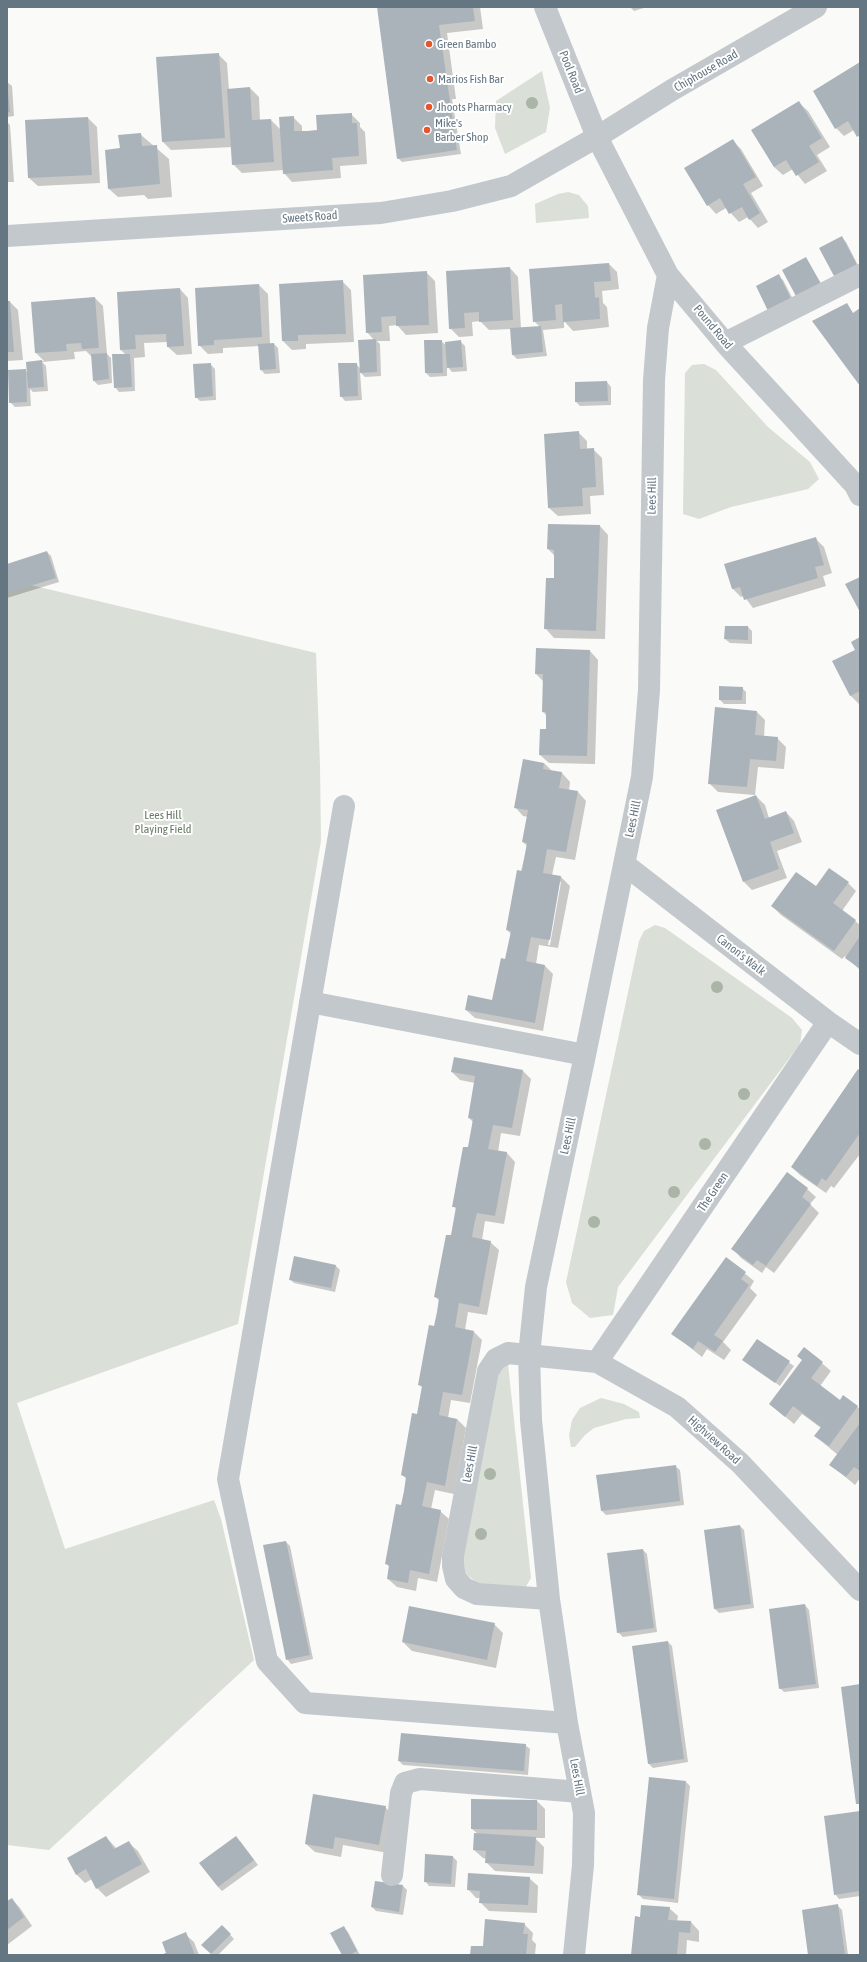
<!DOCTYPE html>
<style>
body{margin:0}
#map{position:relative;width:867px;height:1962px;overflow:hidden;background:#fafaf8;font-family:"Asap Condensed",sans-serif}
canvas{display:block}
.frame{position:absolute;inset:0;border:8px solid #657683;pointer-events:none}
</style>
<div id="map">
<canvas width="867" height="1962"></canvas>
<div class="frame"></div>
</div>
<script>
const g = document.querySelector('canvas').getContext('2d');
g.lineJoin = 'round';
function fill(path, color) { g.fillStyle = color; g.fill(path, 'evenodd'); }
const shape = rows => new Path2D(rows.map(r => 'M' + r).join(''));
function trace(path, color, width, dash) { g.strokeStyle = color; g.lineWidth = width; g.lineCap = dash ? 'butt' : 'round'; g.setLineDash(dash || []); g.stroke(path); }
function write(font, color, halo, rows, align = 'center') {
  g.font = font + ' "Asap Condensed",sans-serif'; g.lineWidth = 4; g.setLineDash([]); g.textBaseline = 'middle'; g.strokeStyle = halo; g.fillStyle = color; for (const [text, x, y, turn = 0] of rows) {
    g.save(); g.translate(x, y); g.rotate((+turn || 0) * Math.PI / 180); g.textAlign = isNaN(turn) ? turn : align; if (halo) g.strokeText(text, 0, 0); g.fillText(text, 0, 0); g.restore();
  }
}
fill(shape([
 [542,71,550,108,546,132,505,154,495,128,496,101],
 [568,192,579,195,582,199,588,206,589,218,536,223,535,204,558,194],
 [704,364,716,370,768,427,810,462,819,479,808,489,731,507,699,519,683,514,685,373,692,365],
 [18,582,316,653,320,766,321,841,238,1324,17,1403,65,1549,214,1500,221,1519,254,1660,49,1850,7,1845,7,587],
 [655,925,665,928,792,1018,802,1030,800,1044,618,1287,613,1315,590,1318,572,1303,566,1282,639,941,644,931],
 [508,1364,531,1578,525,1588,479,1584,467,1575,462,1560,498,1374,501,1368],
 [601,1398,624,1404,639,1412,640,1418,626,1419,594,1428,585,1435,575,1447,571,1447,569,1435,572,1420,580,1408]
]), '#dadfd7');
fill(shape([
 [378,7,480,7,483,29,447,33,456,99,452,99,461,154,402,162,398,158],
 [630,7,647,7,634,11],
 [218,54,227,63,229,90,250,88,259,97,260,121,271,120,281,130,293,117,302,126,302,132,318,131,351,114,360,123,360,127,365,132,367,164,340,166,341,178,292,182,284,173,284,170,242,173,233,164,232,147,171,150,163,142],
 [860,63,860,138,854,130,844,136,836,128],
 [7,82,12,86,14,116,7,117],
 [799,103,808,111,830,147,817,155,827,171,805,184,793,169,783,175,774,167,752,130],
 [88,118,97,127,100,183,38,186,29,178],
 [7,122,10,125,14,182,7,182],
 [140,134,169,159,172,197,148,199,144,195,118,197,109,189,121,149],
 [733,141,741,149,763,186,751,193,768,222,758,228,748,217,739,222,726,208,716,214,708,205],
 [842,238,846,242,860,269,820,248],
 [806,258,825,290,802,302],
 [609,264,617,272,619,289,602,291,603,303,607,307,609,327,573,331,564,321,564,328,543,330,547,356,517,359,513,355,511,329,489,330,480,321,472,322,473,336,459,337,450,328,447,272,510,268,518,277,521,329,540,327,534,321,530,270],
 [426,272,435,281,438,333,406,335,397,325,389,326,390,341,377,341,380,344,381,376,365,377,360,372,362,400,345,401,341,396,356,364,360,368,374,340,367,332,364,276],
 [778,276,783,280,797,307,775,319],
 [342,281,351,290,354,342,306,344,306,349,292,350,283,341,280,285],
 [259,285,268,294,270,344,274,344,278,348,280,373,265,374,261,370,260,346,223,348,223,353,208,354,199,345],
 [180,289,188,298,192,354,177,355,168,347,168,342,144,343,145,357,134,358,135,391,119,392,115,387,126,355,121,350,118,293],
 [95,298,103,306,107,354,111,358,112,383,98,385,94,381,92,357,86,351,74,352,75,359,42,362,46,366,48,391,33,392,30,389,31,406,15,407,10,402,25,370,28,373,27,362,44,361,36,353],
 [7,302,10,302,18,310,23,360,7,361],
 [441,341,447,346,461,342,465,346,467,371,452,372,447,366,447,376,430,377,426,373],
 [211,365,215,369,216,400,200,401,196,397],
 [607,382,611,387,611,405,580,406,576,402],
 [578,432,587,441,587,450,593,449,602,458,604,495,590,496,591,514,558,516,549,508],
 [600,526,608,535,605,639,554,638,546,629,555,579,555,556,548,549],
 [815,538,824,547,832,573,823,576,826,586,753,608,744,596,741,597,732,588],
 [47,552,51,556,59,582,7,598,7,565],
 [748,627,752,631,752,644,730,643,725,639],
 [860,638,860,704,859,704,850,695,856,650],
 [590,651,598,660,595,764,549,763,540,755,547,730,547,716,543,712,544,682,536,674],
 [742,688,746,692,746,704,724,704,720,700],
 [757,712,765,720,764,737,777,738,786,747,784,769,758,767,755,795,718,792,710,784],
 [544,763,552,771,562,773,570,782,569,791,578,792,586,801,575,860,556,857,552,875,561,877,570,886,558,948,539,945,536,964,545,966,553,974,543,1031,475,1018,466,1010,493,1001,506,960,511,934,507,930,527,846,523,842,528,817,523,816,515,807],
 [559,882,561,882,550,945,548,945],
 [756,796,765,805,769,818,786,812,794,821,802,842,777,851,787,878,752,890,744,882],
 [848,883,856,891,842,911,860,925,860,970,845,956,842,959,781,915,772,906,816,888],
 [523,1071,531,1079,520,1136,501,1133,498,1152,507,1153,515,1162,504,1224,485,1221,482,1240,490,1242,499,1250,487,1315,468,1312,465,1330,473,1331,482,1340,470,1403,451,1400,448,1418,457,1419,466,1428,454,1494,435,1490,431,1509,440,1511,449,1519,437,1582,418,1578,416,1591,397,1587,388,1579,390,1567,386,1564,402,1506,407,1479,402,1475,418,1415,423,1388,419,1385,435,1327,440,1301,435,1297,452,1236,457,1210,453,1206,469,1148,473,1122,469,1118,475,1083,460,1080,452,1072],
 [860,1072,860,1154,834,1188,831,1186,826,1193,800,1175,792,1167],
 [807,1189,816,1197,810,1204,819,1213,774,1273,766,1267,762,1273,741,1258,733,1249],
 [726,1258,754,1281,750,1288,757,1295,723,1342,731,1350,724,1360,707,1349,702,1357,673,1334],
 [336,1266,340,1270,335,1292,294,1283,290,1279],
 [757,1340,794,1366,780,1386,744,1360],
 [804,1348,831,1371,820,1386,840,1401,843,1396,860,1409,860,1478,855,1485,831,1465,838,1455,815,1436,821,1428,802,1414,794,1424,770,1404,803,1361],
 [675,1466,680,1470,684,1505,606,1515,602,1511,597,1476],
 [740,1526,744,1530,754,1608,719,1613,715,1609],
 [286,1542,290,1546,313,1659,291,1664,287,1659],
 [643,1550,647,1554,657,1632,623,1637,618,1632],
 [805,1605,809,1610,819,1688,784,1692,780,1688],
 [494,1624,503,1633,496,1668,412,1651,403,1642],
 [668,1642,672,1646,688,1762,653,1768,648,1763],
 [525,1745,530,1749,528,1775,403,1765,399,1761],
 [686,1782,690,1786,678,1903,643,1899,639,1895],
 [537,1801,545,1809,545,1838,535,1838,544,1847,543,1874,495,1871,486,1862,487,1859,483,1858,474,1850,478,1834,472,1829],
 [385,1807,394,1816,388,1853,343,1845,341,1857,315,1852,306,1844],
 [860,1813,860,1896,839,1899,835,1894],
 [106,1837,117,1849,129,1843,138,1851,150,1872,106,1897,97,1888,92,1879,85,1883,76,1874],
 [240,1841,258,1865,222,1891,218,1887],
 [426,1855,453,1857,457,1861,455,1887,429,1886,425,1881],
 [529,1878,538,1886,537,1913,489,1911,480,1902,481,1898,476,1898,468,1889],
 [403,1886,407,1890,403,1915,376,1911,372,1907],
 [12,1899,20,1908,32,1926,7,1945,7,1903],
 [838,1906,842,1910,848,1955,809,1955],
 [669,1908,678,1916,677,1921,691,1922,699,1931,699,1942,687,1940,686,1955,633,1955,641,1918],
 [524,1924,533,1933,532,1940,536,1944,535,1955,471,1955],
 [222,1926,234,1939,218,1955,213,1955,203,1945],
 [344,1928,348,1932,360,1955,343,1955],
 [185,1934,194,1942,199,1955,163,1955,167,1953]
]), '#0003');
fill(shape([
 [377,7,473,7,475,21,439,25,457,150,397,159],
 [219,53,225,138,162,142,156,57],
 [860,62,860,135,857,137,848,121,835,129,813,91],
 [7,81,10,112,7,113],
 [250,87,252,120,271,119,274,162,232,165,227,89],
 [799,101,822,138,809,146,819,162,796,176,786,160,774,167,751,130],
 [352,113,352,123,357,123,359,156,332,158,333,170,283,174,279,117,294,116,294,131,307,131,317,130,316,115],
 [88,117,92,175,28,178,25,120],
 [141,133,142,146,157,145,160,184,108,189,105,150,120,148,118,135],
 [733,139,756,177,743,184,760,213,749,220,742,207,729,214,720,198,707,206,684,168],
 [842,236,857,265,834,276,819,248],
 [806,257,822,286,797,298,782,270],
 [609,263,611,281,594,282,595,298,599,297,600,319,563,322,562,304,555,305,556,320,533,322,529,269],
 [510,267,513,320,479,322,479,312,464,313,465,328,449,329,446,271],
 [427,271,429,325,396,326,396,316,381,317,382,332,366,333,363,275],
 [779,274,793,303,770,315,756,286],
 [343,280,346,334,298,335,298,341,282,341,279,284],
 [259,284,262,337,214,340,214,345,198,346,195,288],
 [180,288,184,346,167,347,166,334,135,335,136,349,120,350,117,292],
 [95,297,99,348,82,349,81,343,66,344,67,351,35,353,31,302],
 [7,301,10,301,14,352,7,352],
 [847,303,853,313,860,308,860,386,812,321],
 [541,326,543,352,512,355,510,328],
 [376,339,377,372,360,373,358,340],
 [424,340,442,340,443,373,425,373],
 [461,340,463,367,447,368,445,342],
 [274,343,276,369,260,370,258,344],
 [107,353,109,379,93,381,91,354],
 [112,354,130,354,132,387,114,388],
 [42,360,44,387,28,388,26,362],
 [211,363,213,396,195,398,193,364],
 [338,363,357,363,358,396,340,397],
 [26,369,27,402,9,403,8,370],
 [607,381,608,401,575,402,575,382],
 [579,431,580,449,594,448,596,487,582,488,583,506,548,508,544,434],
 [548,524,600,525,596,631,544,629,546,578,554,578,554,550,547,549],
 [816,537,824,565,815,567,818,578,744,600,740,587,732,589,724,564],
 [47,551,56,578,7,593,7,564],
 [860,577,860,612,845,584],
 [725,626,748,626,748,640,724,639],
 [860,637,860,691,850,696,832,661,855,650,851,642],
 [536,648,590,650,587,756,539,755,540,729,546,729,546,712,542,712,543,674,535,674],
 [719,686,743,687,742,700,719,700],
 [715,707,757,711,755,735,778,737,776,761,750,759,747,787,708,784],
 [523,759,544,763,543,769,562,772,559,788,578,791,566,852,547,849,543,873,561,876,550,940,531,937,526,961,545,965,535,1023,465,1010,468,995,492,1000,501,958,505,959,511,931,506,930,517,870,522,871,527,843,522,842,528,810,514,808],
 [756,795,765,819,786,811,794,833,770,842,779,869,743,882,716,810],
 [829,868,849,882,833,903,856,920,834,951,771,906,796,872,816,886],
 [860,936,860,966,859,968,845,958],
 [454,1057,523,1070,512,1128,493,1125,488,1149,507,1152,495,1216,477,1213,474,1225,472,1237,491,1241,479,1307,459,1303,455,1327,474,1331,462,1395,443,1392,439,1415,457,1419,445,1486,427,1482,422,1506,441,1510,429,1574,410,1570,408,1583,387,1579,389,1565,385,1564,396,1504,401,1505,404,1491,406,1477,401,1475,412,1413,417,1414,422,1386,418,1385,429,1325,434,1326,437,1312,439,1298,434,1297,446,1235,451,1235,456,1207,452,1207,463,1147,468,1147,473,1119,468,1118,475,1076,451,1072],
 [858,1069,860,1071,860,1133,826,1181,822,1178,817,1186,791,1167],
 [787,1172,808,1188,802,1197,811,1204,766,1266,757,1260,753,1265,731,1249],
 [294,1256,336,1265,331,1288,289,1280],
 [726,1257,746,1272,741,1279,749,1285,714,1335,723,1341,715,1352,698,1341,693,1349,671,1334],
 [757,1339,790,1361,775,1383,742,1360],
 [804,1347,823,1362,811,1378,840,1400,843,1395,858,1406,829,1446,814,1436,821,1427,793,1406,785,1417,769,1404,802,1360,797,1356],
 [860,1423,860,1471,854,1467,846,1477,829,1465],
 [676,1465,680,1501,601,1511,596,1475],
 [740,1525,751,1604,714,1609,704,1530],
 [286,1541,310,1655,286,1660,263,1545],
 [643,1549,654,1628,617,1633,607,1553],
 [805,1604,816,1684,779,1689,769,1609],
 [409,1606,495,1623,487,1660,402,1642],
 [668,1641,684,1759,648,1764,632,1646],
 [860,1684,860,1804,856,1804,841,1687],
 [401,1733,526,1744,524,1771,398,1761],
 [649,1777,686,1781,674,1899,637,1895],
 [313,1794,386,1806,379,1845,335,1837,333,1849,305,1844],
 [471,1799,537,1800,537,1830,471,1829],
 [860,1811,860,1891,834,1895,824,1816],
 [474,1833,536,1837,534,1866,485,1863,486,1851,473,1850],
 [106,1836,114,1849,129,1841,142,1864,96,1889,86,1869,76,1875,67,1858],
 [236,1836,254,1860,218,1887,199,1863],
 [425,1854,453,1856,451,1884,424,1882],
 [468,1873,530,1877,528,1905,479,1903,480,1891,467,1890],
 [375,1881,403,1885,399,1912,371,1907],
 [12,1898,24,1917,7,1930,7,1901],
 [838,1904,845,1955,808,1955,802,1910],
 [641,1905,670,1907,668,1920,691,1921,690,1933,679,1932,677,1955,631,1955,635,1916,640,1917],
 [485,1919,525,1923,523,1934,528,1934,526,1955,470,1955,471,1946,483,1946],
 [222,1925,231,1934,211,1954,201,1945],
 [344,1926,357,1951,350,1955,342,1955,330,1933],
 [186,1932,195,1955,160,1955,166,1953,162,1942]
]), '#aab3b9');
trace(shape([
 [545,7,597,137,668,275,725,343,855,485,860,495],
 [7,236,381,213,452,201,511,186,597,137,672,90,816,7],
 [725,343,860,275],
 [344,806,228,1479,267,1661,305,1703,567,1723],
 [624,864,828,1022,860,1044],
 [310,1002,585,1055],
 [597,1362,828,1022],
 [549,1599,477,1594,464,1588,456,1579,453,1566,453,1556,488,1371,496,1359,508,1353,597,1362,677,1407,740,1463,860,1590],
 [392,1875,401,1793,405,1783,420,1779,580,1792],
 [574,1955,583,1865,584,1813,567,1723,549,1599,531,1420,529,1355,536,1287,585,1055,642,777,649,690,654,380,658,328,668,275]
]), '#c3c8cc', 22);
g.fillStyle = '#aab4a7';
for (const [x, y] of [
 [532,103],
 [717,987],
 [744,1094],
 [705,1144],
 [674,1192],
 [594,1222],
 [490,1474],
 [481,1534]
]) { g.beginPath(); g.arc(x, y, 6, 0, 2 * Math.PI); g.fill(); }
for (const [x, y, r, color] of [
 [429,44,4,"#e4572e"],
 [430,79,4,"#e4572e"],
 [429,107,4,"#e4572e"],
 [427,130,4,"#e4572e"]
]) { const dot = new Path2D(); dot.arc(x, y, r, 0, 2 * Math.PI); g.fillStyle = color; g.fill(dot); trace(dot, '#fff', 1.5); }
write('12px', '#657683', '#fff', [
 ["Green Bambo",437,44],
 ["Marios Fish Bar",438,79],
 ["Jhoots Pharmacy",437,107],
 ["Mike's",435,123],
 ["Barber Shop",435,137]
], 'left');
write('12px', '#657683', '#fff', [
 ["Chiphouse Road",706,71,-30],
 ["Pool Road",571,72,68],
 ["Sweets Road",310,217,-4],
 ["Pound Road",713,327,50],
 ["Lees Hill",652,496,-89],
 ["Lees Hill",633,819,-78],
 ["Canon's Walk",741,955,38],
 ["Lees Hill",568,1136,-78],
 ["The Green",713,1192,-56],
 ["Highview Road",714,1440,42],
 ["Lees Hill",470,1464,-79],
 ["Lees Hill",577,1777,80]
]);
write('12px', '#687a64', '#fff', [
 ["Lees Hill",163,815],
 ["Playing Field",163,829]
]);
</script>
